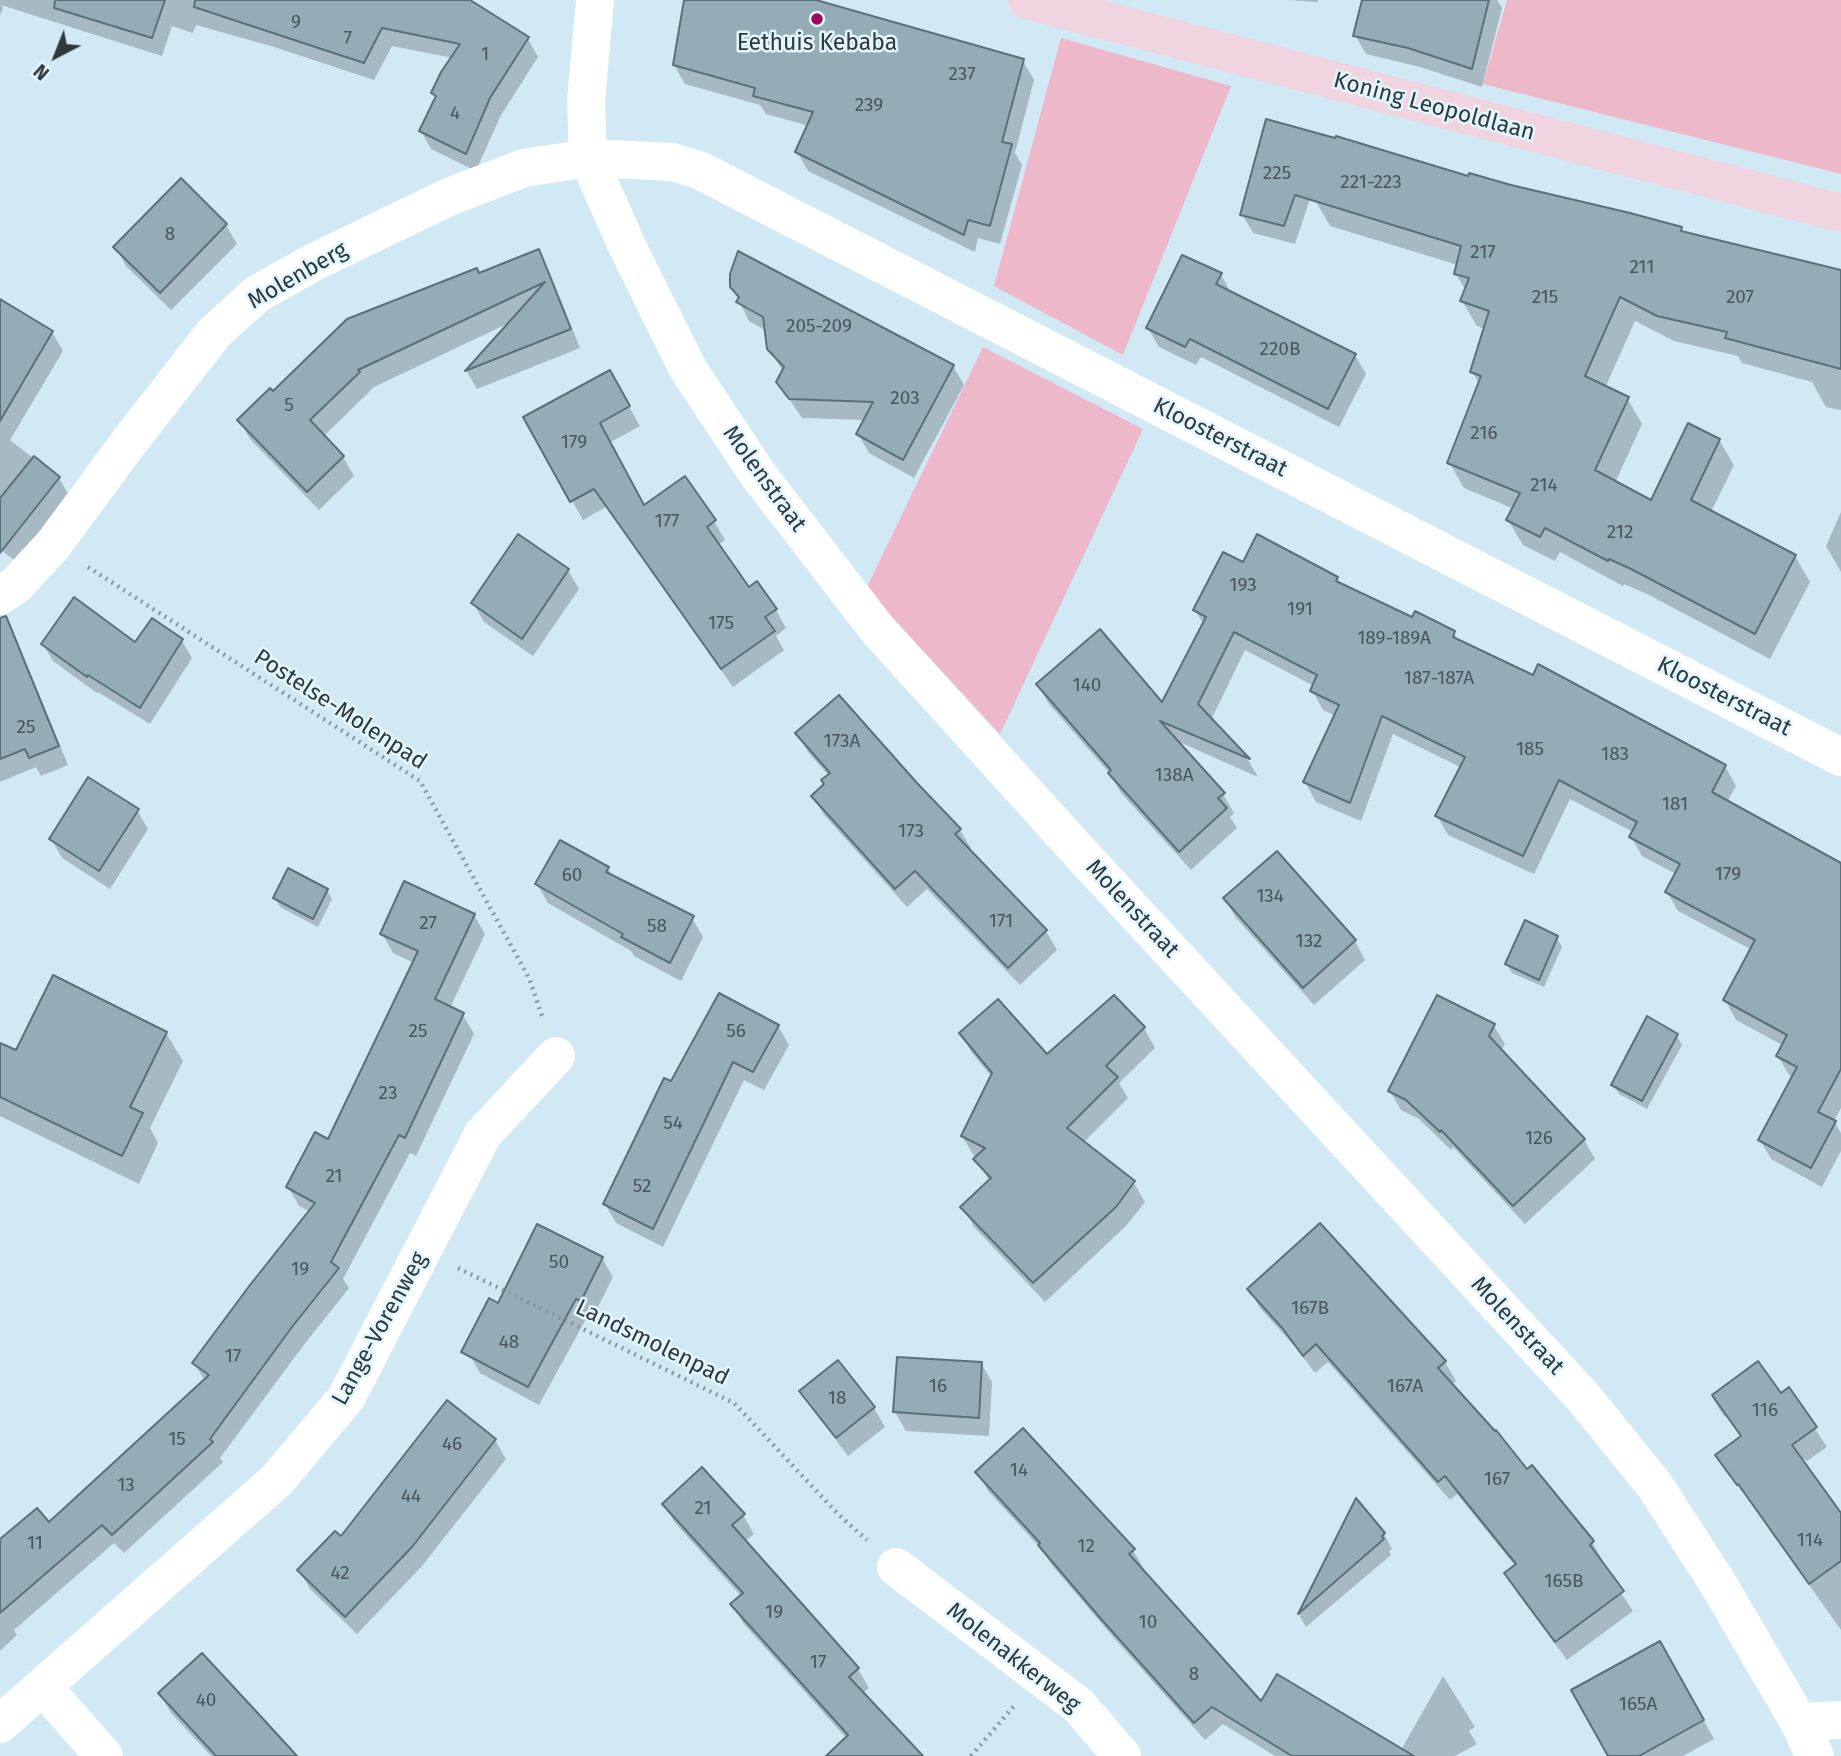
<!DOCTYPE html>
<style>
body{margin:0}
#map{position:relative;width:1841px;height:1756px;overflow:hidden;background:#d1e9f4;font-family:"Fira Sans",sans-serif}
canvas{display:block}
.north{position:absolute;left:21px;top:21px;width:70px;height:70px;-webkit-text-stroke:5px #e2f6fe;paint-order:stroke;rotate:222deg;font-size:19px;font-weight:700;line-height:28px;text-align:center;color:#30393d}
.north::after{content:'';display:block;margin:auto;width:24px;height:32px;background:#30393d;clip-path:polygon(50% 0,100% 100%,50% 72%,0 100%)}
</style>
<div id="map">
<canvas width="1841" height="1756"></canvas>
<div class="north">N</div>
</div>
<script>
const g = document.querySelector('canvas').getContext('2d');
g.lineJoin = 'round';
function fill(path, color) { g.fillStyle = color; g.fill(path, 'evenodd'); }
const shape = rows => new Path2D(rows.map(r => 'M' + r).join(''));
function trace(path, color, width, dash) { g.strokeStyle = color; g.lineWidth = width; g.lineCap = dash ? 'butt' : 'round'; g.setLineDash(dash || []); g.stroke(path); }
function write(font, color, halo, rows, align = 'center') {
  g.font = font + ' "Fira Sans",sans-serif'; g.lineWidth = 5; g.setLineDash([]); g.textBaseline = 'middle'; g.strokeStyle = halo; g.fillStyle = color; for (const [text, x, y, turn = 0] of rows) {
    g.save(); g.translate(x, y); g.rotate((+turn || 0) * Math.PI / 180); g.textAlign = isNaN(turn) ? turn : align; if (halo) g.strokeText(text, 0, 0); g.fillText(text, 0, 0); g.restore();
  }
}
fill(shape([
 [1507,0,1841,0,1841,174,1483,84],
 [1061,38,1231,86,1123,355,994,286],
 [983,347,1143,429,1000,734,866,589]
]), '#ecb8ca');
fill(shape([
 [0,0,467,0,528,39,538,57,500,117,476,171,431,149,421,131,436,99,433,93,453,58,392,46,374,80,274,47,196,25,193,33,172,26,162,56,1,5,3,8,0,15],
 [686,0,808,0,1023,61,1034,80,1015,153,1022,165,1000,244,978,238,975,252,808,171,797,152,809,126,766,114,760,105,685,84,674,65],
 [1288,0,1318,0,1318,2],
 [1364,0,1497,0,1502,8,1482,87,1420,67,1366,54,1355,35],
 [1267,122,1310,199,1295,244,1253,233,1242,214],
 [1330,138,1470,178,1681,228,1684,233,1841,272,1841,410,1826,407,1812,382,1742,363,1738,356,1674,341,1635,321,1605,388,1627,398,1642,424,1615,483,1652,502,1719,440,1734,465,1711,512,1795,556,1810,582,1770,659,1647,594,1624,584,1623,586,1560,552,1555,561,1523,545,1508,520,1514,509,1464,488,1449,462,1479,384,1472,371,1485,329,1477,326,1462,301,1466,291,1456,274,1458,265,1330,226,1315,200],
 [226,225,237,244,171,310,126,266,116,247],
 [538,251,549,270,580,348,477,389,467,372,511,322,374,387,323,437,343,457,354,476,319,510,250,439,239,420,273,393,479,275],
 [1221,275,1232,294,1355,355,1366,374,1339,427,1201,357,1196,365,1159,347,1148,328],
 [732,287,953,366,964,385,914,478,869,453,858,434,865,420,802,418,778,382,783,372,769,348,767,331,749,321],
 [0,301,52,332,63,351,10,440,59,478,70,497,18,563,0,549],
 [612,377,640,426,609,443,644,507,714,521,725,540,718,545,749,589,776,610,786,628,776,636,784,650,733,687,606,507,583,520,526,418],
 [1841,512,1841,572,1826,546],
 [1243,565,1336,578,1340,585,1413,620,1454,633,1459,642,1725,766,1736,786,1727,802,1841,865,1841,1108,1834,1121,1841,1133,1841,1151,1822,1187,1771,1159,1760,1140,1793,1078,1789,1075,1778,1056,1784,1046,1736,1020,1725,1000,1752,950,1678,911,1667,892,1676,874,1642,856,1631,837,1633,832,1570,799,1534,874,1448,835,1437,816,1462,768,1393,734,1361,821,1316,802,1305,782,1336,716,1323,710,1312,690,1314,686,1245,650,1211,720,1248,760,1258,777,1177,741,1223,794,1234,813,1230,817,1237,828,1191,870,1121,793,1111,775,1049,704,1038,685,1162,705,1204,625,1195,610],
 [568,570,579,589,533,656,484,622,473,603],
 [182,641,192,658,150,724,98,692,97,693,53,661,43,644,136,645],
 [21,658,32,677,68,765,41,776,36,767,0,782,0,667],
 [797,733,916,784,960,830,971,848,969,851,1046,931,1057,950,1020,985,927,889,907,907,824,815,813,796,826,785,829,776,808,752],
 [137,810,148,829,110,889,62,858,51,839],
 [608,868,613,877,692,918,703,937,681,981,634,956,631,951,548,903,537,884],
 [327,890,332,899,318,927,280,907,275,898],
 [1225,899,1355,941,1365,960,1314,1005,1236,918],
 [474,915,485,934,450,1008,463,1015,474,1034,416,1156,410,1153,343,1279,349,1288,303,1346,220,1458,223,1462,124,1553,114,1543,14,1630,17,1635,0,1651,0,1542,49,1524,205,1381,194,1363,310,1212,299,1206,288,1187,329,1141,414,963,393,953,382,934],
 [1557,938,1562,947,1544,987,1512,973,1507,964],
 [1114,998,1144,1028,1155,1048,1119,1083,1128,1098,1083,1143,1134,1183,1145,1202,1126,1226,1045,1302,974,1227,963,1207,990,1182,976,1159,977,1157,974,1156,962,1136,992,1077,972,1053,961,1033,1047,1057],
 [778,1026,789,1045,764,1090,744,1080,663,1247,616,1223,605,1204,671,1083],
 [1494,1026,1505,1044,1501,1051,1584,1140,1595,1159,1525,1224,1453,1147,1451,1150,1419,1119,1401,1110,1390,1091],
 [166,1033,183,1061,150,1128,158,1143,139,1184,0,1116,0,1045,16,1053],
 [1677,1036,1682,1045,1647,1109,1619,1094,1613,1085],
 [1320,1225,1445,1362,1456,1381,1451,1385,1592,1542,1603,1561,1601,1563,1633,1611,1567,1660,1517,1593,1506,1574,1516,1567,1457,1494,1450,1500,1328,1362,1315,1373,1296,1348,1260,1308,1249,1289],
 [602,1258,613,1277,592,1319,587,1317,539,1405,480,1373,469,1354,499,1306],
 [838,1362,874,1408,885,1427,848,1456,813,1410,802,1391],
 [981,1363,992,1382,989,1436,906,1431,895,1412],
 [1758,1364,1781,1395,1788,1389,1827,1447,1807,1461,1723,1415,1712,1397],
 [495,1440,506,1459,422,1566,357,1634,310,1589,299,1570,341,1539],
 [978,1472,1133,1550,1144,1569,1142,1570,1261,1704,1401,1750,1443,1676,1475,1727,1469,1731,1477,1744,1455,1756,1275,1756,1223,1724,1205,1740,1114,1638,1051,1564,1043,1551,988,1491],
 [1736,1482,1841,1538,1841,1630],
 [1356,1501,1384,1534,1392,1549,1389,1551,1391,1555,1306,1627,1298,1613],
 [664,1504,743,1515,754,1534,744,1542,858,1669,869,1688,862,1694,921,1756,838,1756,847,1739,743,1623,732,1604,741,1596,675,1523],
 [1660,1643,1714,1739,1683,1756,1610,1756],
 [160,1694,295,1756,211,1756,171,1713]
]), '#0003');
const building = shape([
 [55,0,165,0,152,38,54,8,55,0],
 [195,0,470,0,529,37,490,98,466,154,419,131,436,96,431,93,441,72,460,44,382,28,364,63,194,7,195,0],
 [684,0,816,0,1024,59,1002,142,1012,144,990,226,968,220,964,235,795,152,813,112,753,96,755,88,673,65,684,0],
 [1362,0,1489,0,1472,69,1408,48,1353,36,1362,0],
 [1266,119,1335,138,1336,136,1468,176,1469,173,1511,185,1630,213,1682,227,1681,231,1841,270,1841,369,1725,338,1727,332,1657,316,1620,297,1585,376,1629,397,1595,470,1651,500,1688,423,1720,439,1691,500,1796,555,1755,634,1631,569,1609,559,1608,561,1545,528,1540,537,1506,520,1520,493,1447,463,1481,376,1470,372,1489,311,1460,301,1469,278,1454,274,1461,246,1295,195,1284,226,1240,215,1266,119],
 [181,178,227,224,160,293,113,247,181,178],
 [539,249,571,329,465,371,545,282,358,370,360,372,310,420,344,456,307,492,237,420,270,388,273,391,347,319,477,268,479,273,539,249],
 [738,251,954,365,903,460,856,434,873,402,789,399,776,382,784,367,767,349,763,317,736,302,739,297,730,287,730,274,738,251],
 [1182,255,1222,273,1216,284,1356,354,1328,409,1190,339,1185,347,1146,328,1182,255],
 [0,299,53,331,0,421,0,299],
 [610,370,630,406,600,423,644,505,685,476,716,520,707,527,749,587,757,581,777,609,765,617,775,631,721,669,594,489,570,502,523,417,610,370],
 [34,456,60,477,0,553,0,498,34,456],
 [518,534,569,569,522,639,471,603,518,534],
 [1257,534,1338,577,1336,581,1412,617,1415,611,1455,631,1453,637,1533,675,1538,664,1726,765,1712,792,1841,863,1841,1069,1818,1112,1836,1121,1811,1168,1758,1140,1797,1067,1776,1056,1787,1035,1723,1000,1755,940,1665,892,1680,864,1629,837,1637,822,1559,780,1523,856,1435,816,1465,757,1382,716,1350,803,1303,782,1339,705,1310,691,1317,675,1234,632,1198,704,1250,759,1160,721,1225,793,1218,798,1227,808,1179,852,1108,773,1111,770,1036,684,1100,629,1162,702,1206,617,1193,610,1223,552,1243,562,1257,534],
 [74,597,135,642,152,618,183,639,140,708,88,675,87,677,41,644,74,597],
 [6,616,59,746,29,758,25,749,0,759,0,618,6,616],
 [839,695,917,783,961,829,955,834,1047,930,1008,968,915,871,895,889,811,796,824,784,821,780,830,773,795,733,839,695],
 [88,777,139,809,99,871,49,839,88,777],
 [560,840,609,867,606,872,694,916,670,963,621,937,623,934,535,884,560,840],
 [1277,851,1356,940,1303,988,1223,898,1277,851],
 [288,868,328,889,313,919,273,898,288,868],
 [404,881,475,914,435,999,464,1013,405,1138,399,1135,331,1262,339,1268,292,1327,210,1439,213,1442,112,1535,102,1525,0,1613,0,1539,37,1508,49,1522,209,1375,192,1363,250,1285,315,1203,286,1187,315,1132,328,1139,418,951,380,934,404,881],
 [1525,920,1558,936,1539,980,1505,964,1525,920],
 [53,975,167,1032,130,1107,143,1113,122,1156,0,1097,0,1043,16,1050,53,975],
 [719,993,779,1025,753,1072,733,1062,653,1229,603,1204,664,1078,671,1081,719,993],
 [1114,995,1145,1027,1106,1066,1118,1077,1067,1128,1135,1181,1116,1207,1033,1283,960,1207,991,1178,973,1159,985,1148,961,1136,992,1073,959,1033,998,999,1047,1054,1114,995],
 [1437,995,1495,1024,1489,1036,1585,1139,1513,1206,1441,1130,1440,1132,1406,1100,1388,1091,1437,995],
 [1647,1016,1678,1034,1642,1101,1611,1085,1647,1016],
 [1320,1223,1446,1361,1438,1368,1495,1431,1496,1430,1527,1469,1532,1465,1594,1541,1590,1545,1624,1591,1555,1642,1504,1573,1516,1564,1445,1476,1438,1482,1316,1344,1303,1356,1283,1329,1247,1289,1320,1223],
 [537,1224,603,1257,581,1301,576,1299,528,1387,461,1352,489,1298,498,1303,537,1224],
 [897,1357,982,1362,979,1418,893,1412,897,1357],
 [838,1360,875,1407,836,1438,799,1391,838,1360],
 [1758,1361,1781,1393,1789,1387,1817,1427,1792,1445,1841,1513,1841,1561,1809,1584,1738,1484,1737,1485,1715,1455,1741,1436,1712,1395,1758,1361],
 [447,1400,496,1439,412,1547,345,1617,297,1570,335,1531,341,1536,447,1400],
 [1023,1428,1135,1549,1129,1554,1261,1701,1277,1674,1414,1756,1292,1756,1212,1707,1194,1723,1101,1619,1038,1545,1040,1543,975,1472,1023,1428],
 [702,1467,745,1514,732,1525,859,1668,849,1677,923,1756,826,1756,848,1735,730,1604,743,1593,662,1504,702,1467],
 [1356,1498,1385,1533,1382,1536,1384,1539,1298,1614,1356,1498],
 [1660,1641,1704,1720,1639,1756,1608,1756,1571,1690,1660,1641],
 [202,1653,254,1709,297,1756,216,1756,158,1693,202,1653]
]);
fill(building, '#94acb5');
trace(building, '#5b717a', 2);
trace(shape([
 [88,567,420,781,529,978,543,1019],
 [458,1268,734,1403,839,1515,867,1540],
 [971,1756,1014,1706]
]), '#86979f', 4.5, [2, 5]);
trace(shape([
 [595,0,586,101,588,158,628,248,688,369,759,476,878,630,1083,856,1583,1397,1655,1486,1717,1582,1799,1722,1815,1756],
 [0,596,16,585,53,545,129,442,214,333,257,294,314,262,451,196,524,168,588,158,673,162,701,171,1841,757],
 [896,1567,1078,1705,1122,1756],
 [43,1687,104,1756],
 [1799,1722,1841,1720],
 [0,1724,277,1480,346,1398,483,1134,556,1056]
]), '#fff', 38);
trace(shape([
 [1027,0,1841,213]
]), '#f0d4df', 38);
for (const [x, y, r, color] of [
 [817,19,7,"#9b0959"]
]) { const dot = new Path2D(); dot.arc(x, y, r, 0, 2 * Math.PI); g.fillStyle = color; g.fill(dot); trace(dot, '#e2f6fe', 2.5); }
write('19px', '#49565b', null, [
 ["9",296,23],
 ["7",348,39],
 ["1",485,55],
 ["237",962,75],
 ["239",869,106],
 ["4",455,114],
 ["225",1277,174],
 ["221-223",1371,183],
 ["8",170,235],
 ["217",1483,253],
 ["211",1642,268],
 ["215",1545,298],
 ["207",1740,298],
 ["205-209",819,327],
 ["220B",1280,350],
 ["203",905,399],
 ["5",289,406],
 ["216",1484,434],
 ["179",574,443],
 ["214",1544,486],
 ["177",667,522],
 ["212",1620,533],
 ["193",1243,586],
 ["191",1300,610],
 ["175",721,624],
 ["189-189A",1394,639],
 ["187-187A",1439,679],
 ["140",1087,686],
 ["25",26,728],
 ["173A",842,742],
 ["185",1530,750],
 ["183",1615,755],
 ["138A",1174,776],
 ["181",1675,805],
 ["173",911,832],
 ["179",1728,875],
 ["60",572,876],
 ["134",1270,897],
 ["171",1001,922],
 ["27",428,924],
 ["58",657,927],
 ["132",1309,942],
 ["25",418,1032],
 ["56",736,1032],
 ["23",388,1094],
 ["54",673,1124],
 ["126",1539,1139],
 ["21",334,1177],
 ["52",642,1187],
 ["50",559,1263],
 ["19",300,1270],
 ["167B",1310,1309],
 ["48",509,1343],
 ["17",233,1357],
 ["16",938,1387],
 ["167A",1405,1387],
 ["18",837,1399],
 ["116",1765,1411],
 ["15",177,1440],
 ["46",452,1445],
 ["14",1019,1471],
 ["167",1497,1480],
 ["13",126,1486],
 ["44",411,1497],
 ["21",703,1509],
 ["114",1810,1541],
 ["11",35,1544],
 ["12",1086,1547],
 ["42",340,1574],
 ["165B",1564,1582],
 ["19",774,1613],
 ["10",1148,1623],
 ["17",818,1663],
 ["8",1194,1675],
 ["40",206,1701],
 ["165A",1638,1705]
]);
write('23px', '#30393d', '#e2f6fe', [
 ["Eethuis Kebaba",817,44]
]);
write('23px', '#30393d', '#e2f6fe', [
 ["Koning Leopoldlaan",1434,107,15],
 ["Molenberg",298,276,-30],
 ["Kloosterstraat",1220,438,27],
 ["Molenstraat",764,479,54],
 ["Kloosterstraat",1724,697,27],
 ["Postelse-Molenpad",340,710,33],
 ["Molenstraat",1132,909,47],
 ["Molenstraat",1517,1326,47],
 ["Lange-Vorenweg",380,1329,-61],
 ["Landsmolenpad",652,1343,26],
 ["Molenakkerweg",1013,1658,38]
]);
</script>
